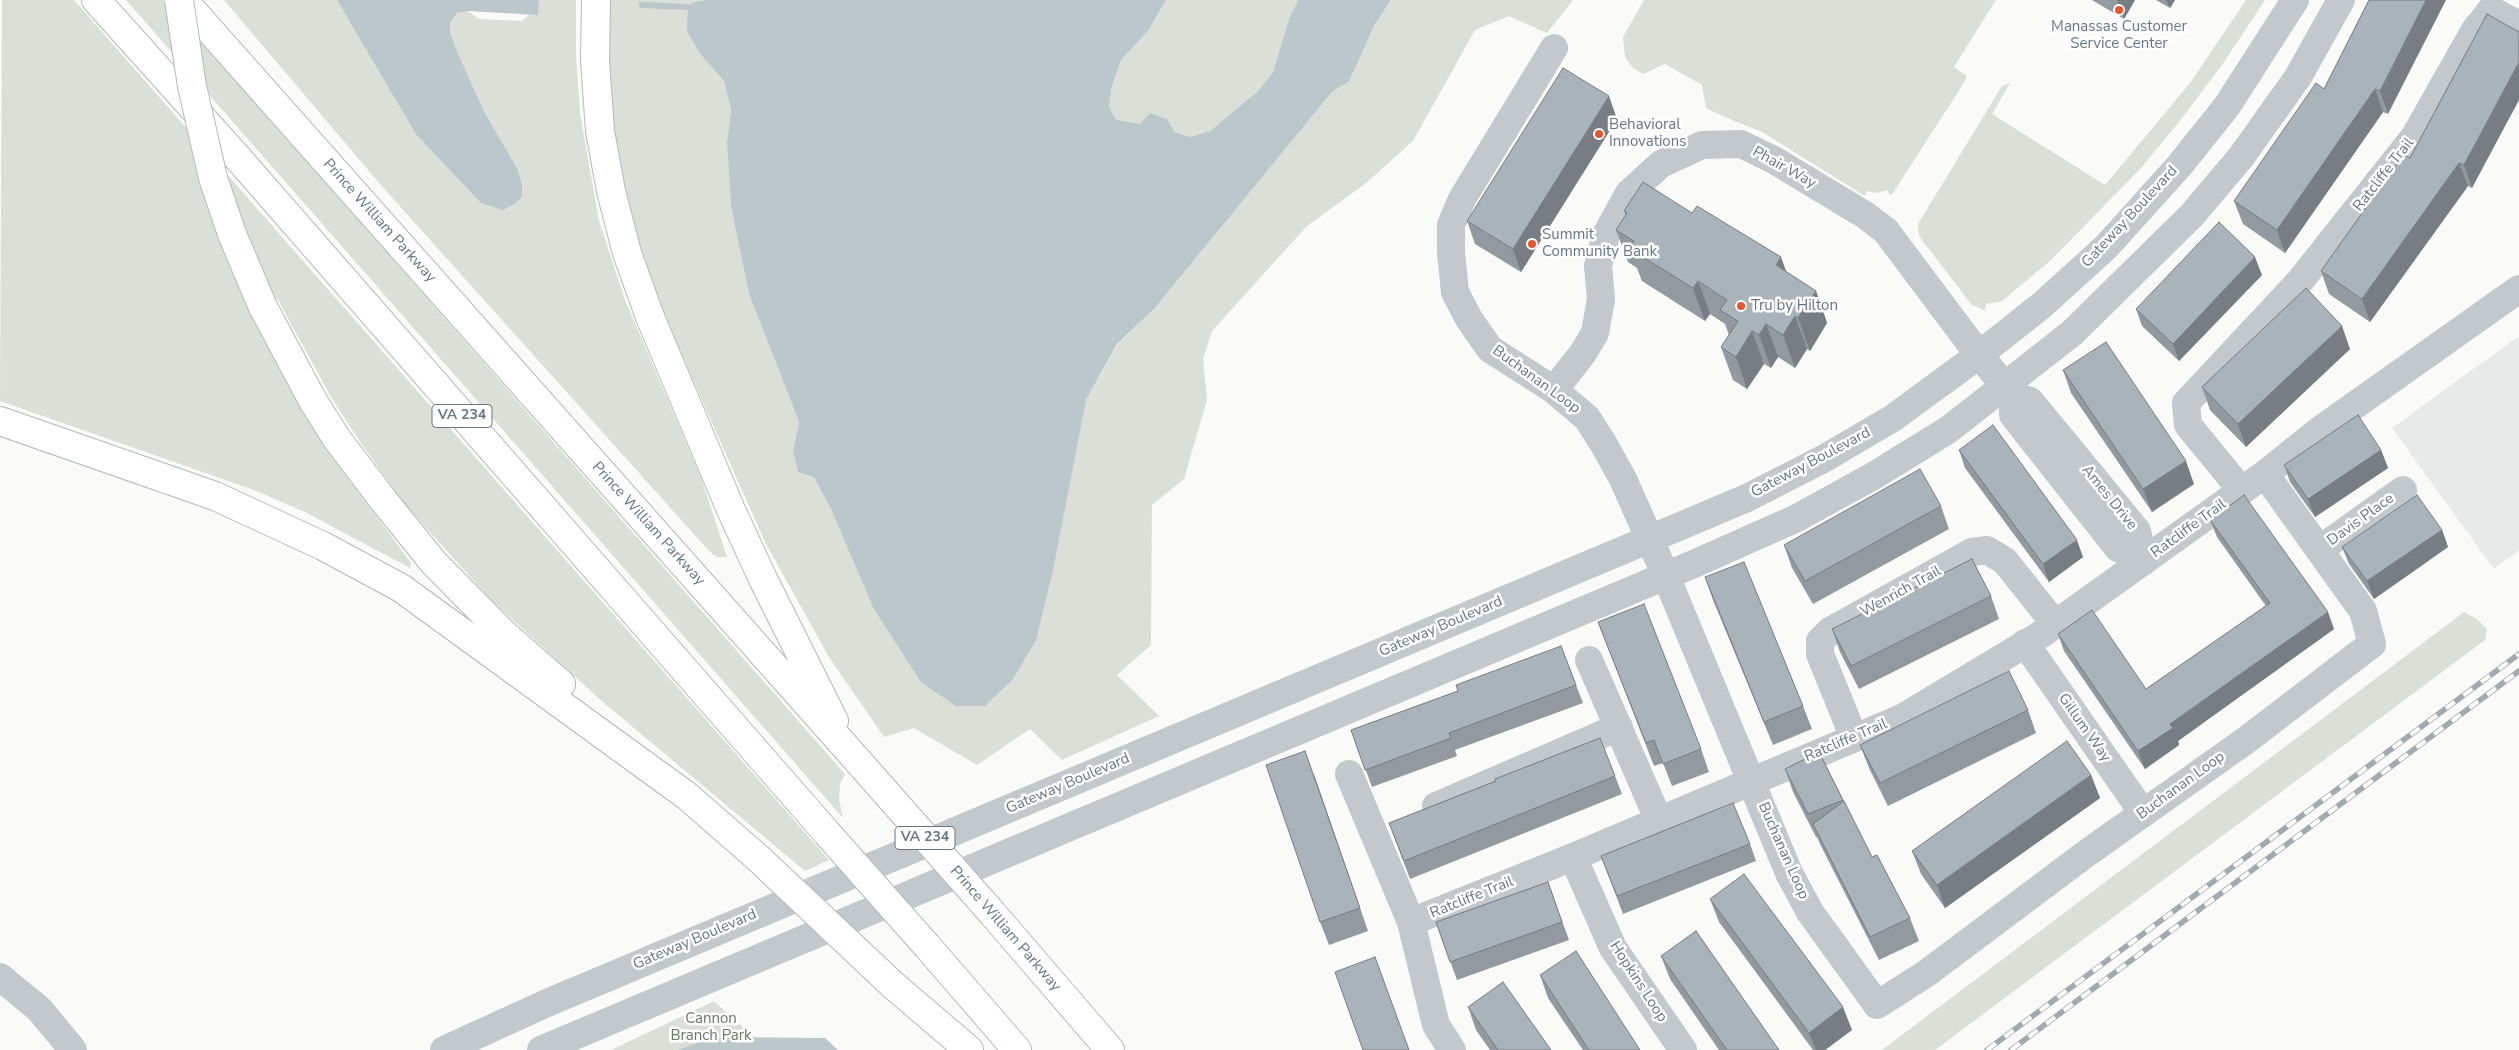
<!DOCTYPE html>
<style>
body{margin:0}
canvas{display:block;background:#fafaf8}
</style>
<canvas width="2519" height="1050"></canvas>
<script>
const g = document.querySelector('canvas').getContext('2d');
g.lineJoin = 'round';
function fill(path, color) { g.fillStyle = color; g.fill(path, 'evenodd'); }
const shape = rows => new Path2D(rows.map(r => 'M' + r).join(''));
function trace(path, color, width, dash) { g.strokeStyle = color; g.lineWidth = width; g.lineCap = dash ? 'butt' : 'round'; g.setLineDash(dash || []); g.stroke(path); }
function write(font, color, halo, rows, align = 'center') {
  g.font = font + ' "Nunito Sans",sans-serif'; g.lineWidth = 5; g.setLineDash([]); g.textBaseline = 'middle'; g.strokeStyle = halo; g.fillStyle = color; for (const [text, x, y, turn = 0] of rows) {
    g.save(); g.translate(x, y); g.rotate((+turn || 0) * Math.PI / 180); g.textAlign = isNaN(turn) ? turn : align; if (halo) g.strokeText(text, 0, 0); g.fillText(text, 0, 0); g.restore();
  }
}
fill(shape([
 [2519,336,2519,550,2494,569,2392,428]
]), '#e8e9e9');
fill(shape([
 [2,0,74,0,829,860,805,871,604,703,492,601,402,501,361,443,332,399,277,298,249,311,277,365,323,444,411,563,410,568,305,512,254,490,0,401],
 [126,0,165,0,845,774,840,784,839,799,843,818],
 [224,0,337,0,349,20,522,185,518,170,485,113,458,54,450,32,450,23,457,13,468,11,479,19,522,21,530,14,538,15,539,0,576,0,576,57,580,113,599,221,625,300,702,480,727,557,717,557,710,552,380,184],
 [607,0,706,0,693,2,701,55,724,81,731,110,727,143,731,206,749,294,799,422,793,451,798,472,814,476,832,511,985,706,1068,484,1086,400,1118,344,1154,309,1332,92,1348,81,1374,26,1391,0,1573,0,1547,33,1509,16,1475,30,1413,141,1365,184,1307,226,1212,331,1203,359,1207,400,1184,479,1152,505,1151,645,1117,675,1159,716,1062,760,1030,729,977,765,914,728,884,737,829,657,766,544,667,322,634,235,616,144,604,45],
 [1166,0,1298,0,1289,19,1273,72,1258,91,1210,131,1190,137,1116,120,1109,107,1112,86,1121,60,1148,31],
 [1644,0,1996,0,1954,67,1967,76,1965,81,1893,193,1890,195,1887,190,1877,193,1867,191,1865,196,1762,132,1727,118,1706,108,1702,85,1665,64,1643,74,1632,67,1625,57,1623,37],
 [2246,0,2265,0,2224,62,2179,122,2140,169,2050,261,2002,301,1986,304,1985,311,1971,304,1919,236,1918,224,2002,86,2010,83,1992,114,2105,185,2190,83],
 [2464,612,2477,619,2487,629,2485,640,1935,1050,1882,1050],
 [714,1001,768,1050,611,1050]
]), '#dadfd7');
fill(shape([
 [337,0,539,0,538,15,468,11,457,13,450,23,450,32,458,54,485,113,518,170,522,185,522,196,516,203,503,210,481,203,416,134],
 [706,0,1166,0,1148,31,1121,60,1112,86,1109,107,1116,120,1140,124,1150,113,1167,119,1174,132,1190,137,1210,131,1258,91,1273,72,1289,19,1298,0,1391,0,1374,26,1349,81,1332,92,1154,309,1117,344,1086,400,1053,570,1036,640,1013,679,985,706,956,706,921,682,874,609,832,511,814,477,798,472,793,451,799,422,749,294,731,206,727,143,731,110,724,81,701,55,687,31,688,7,693,2],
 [713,1037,825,1038,838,1050,678,1050]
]), '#bbc7cb');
trace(shape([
 [642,5,688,7]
]), '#bbc7cb', 6);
const highway = shape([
 [96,0,237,157,827,833],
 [183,0,858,761],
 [596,0,595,61,600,131,611,191,627,253,650,317,731,510,764,581,834,721],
 [262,305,313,401,337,439,384,501,434,563,504,634,561,684],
 [0,421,215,496,323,546,401,588,687,796,758,858],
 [993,914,1110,1050],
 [927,946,1017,1050],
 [893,985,969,1050]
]);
trace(highway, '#b4b9bd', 30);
trace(shape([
 [1554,48,1462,199,1451,225,1451,253,1455,292,1469,319,1490,349,1554,390,1587,418,1603,443,1623,479,1666,576,1789,873,1810,912,1877,1005,1927,973,2087,853,2245,741,2372,644,2363,611,2265,474],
 [1554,390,1583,353,1595,333,1601,299,1598,266,1606,235,1629,193,1661,164,1702,145,1741,144,1774,160,1865,215,1886,231,1979,355,2013,396],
 [2013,396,2030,401,2137,531,2144,561,2118,548,2013,415,2013,396],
 [2242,491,2188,425,2186,403,2300,281,2415,136,2475,30,2491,10,2519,25],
 [2319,550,2403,490],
 [2025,643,2143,813],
 [1589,660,1659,821],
 [1854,738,1820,654,1820,641,1830,631,1972,552,1987,550,2005,561,2055,624],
 [1349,774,1411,922,1436,1025,1452,1050],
 [1436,806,1619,727],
 [1573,857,1613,948,1683,1050],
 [1411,922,1573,857,1902,718,2040,635,2265,474,2320,430,2519,289],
 [0,977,39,1009,73,1050],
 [444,1050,547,1003,1747,498,1825,458,1893,418,1979,355,2042,305,2106,247,2179,166,2227,106,2295,0],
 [541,1050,1696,563,1797,518,1875,475,1948,430,2072,333,2192,215,2241,157,2298,77,2341,0]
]), '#c3c8cc', 28);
trace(highway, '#fff', 28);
const rail = shape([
 [1987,1050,2519,654],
 [2011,1050,2519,671]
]);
trace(rail, '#a2aab0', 5.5);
trace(rail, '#fff', 4, [11]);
const highwayBridge = shape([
 [179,0,192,86,213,178,232,234,262,305],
 [858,761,993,914],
 [827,833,927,946],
 [758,858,893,985]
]);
trace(highwayBridge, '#b4b9bd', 30, []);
trace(highwayBridge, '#fff', 28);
fill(shape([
 [2092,0,2135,0,2124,19],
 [2156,0,2175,0,2170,8],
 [2369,0,2388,114,2383,112,2285,253,2243,224,2234,201,2324,89],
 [2487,14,2472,188,2468,186,2370,322,2329,294,2321,271,2410,158],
 [1617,119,1521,272,1475,244,1467,221],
 [1624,211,1787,272,1816,291,1827,323,1810,351,1807,349,1795,368,1778,357,1771,368,1764,364,1747,389,1733,380,1721,347,1729,335,1725,324,1710,314,1705,321,1642,281,1637,268,1628,262,1616,230,1626,215],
 [2262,275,2179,361,2142,326,2136,309],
 [2350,349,2246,447,2210,410,2202,387],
 [2063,370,2194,484,2152,512,2071,393],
 [1959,450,2083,557,2049,582,1965,468],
 [2381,450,2388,468,2315,517,2290,482,2284,465],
 [1941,506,1949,529,1813,604,1792,568,1784,545],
 [2210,520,2334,629,2178,741,2179,745,2145,769,2064,651,2058,634,2146,689,2266,606,2217,537],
 [2442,530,2448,547,2374,599,2349,564,2342,547],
 [1705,577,1803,706,1812,729,1773,745,1713,600],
 [1991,596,1999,619,1859,689,1840,652,1832,629],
 [1598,622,1701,749,1709,772,1672,786,1663,763,1654,766],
 [1561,646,1583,703,1455,750,1457,756,1372,787,1351,730,1458,691],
 [2028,710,2036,733,1888,806,1869,768,1860,745],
 [1819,752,1872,857,1910,918,1919,941,1879,960,1821,846,1817,837,1816,837,1793,792,1785,769],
 [1314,774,1368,931,1329,945,1320,922],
 [2091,775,2100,798,1945,908,1921,874,1912,851],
 [1615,776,1622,794,1410,879,1389,823,1496,781],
 [1750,844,1756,861,1623,914,1601,856],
 [1548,882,1569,940,1457,980,1436,922],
 [1710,899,1852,1030,1825,1050,1813,1050,1719,922],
 [1661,956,1779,1050,1719,1050,1670,979],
 [1540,975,1640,1050,1583,1050,1548,998],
 [1468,1007,1551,1050,1490,1050,1476,1030]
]), '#929a9f');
fill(shape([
 [2117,0,2135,0,2124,19],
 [2166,0,2175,0,2170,8],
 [2426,0,2446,0,2388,114,2380,91],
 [2519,62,2519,100,2472,188,2464,165],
 [2375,89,2383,112,2285,253,2277,230],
 [1609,96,1617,119,1521,272,1513,249],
 [2459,163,2468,186,2370,322,2362,299],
 [1781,257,1793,290,1776,265],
 [2255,257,2262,275,2179,361,2173,344],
 [1698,281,1710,314,1705,321,1693,288],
 [1816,291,1827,323,1810,351,1798,318],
 [1795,316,1807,349,1795,368,1783,335],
 [1766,324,1778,357,1771,368,1759,335],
 [2342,326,2350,349,2246,447,2238,424],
 [1752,331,1764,364,1747,389,1736,357],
 [2381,450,2388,468,2315,517,2308,499],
 [2186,461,2194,484,2152,512,2143,489],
 [2442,530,2448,547,2374,599,2367,581],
 [2077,540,2083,557,2049,582,2043,564],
 [2328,612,2334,629,2178,741,2179,745,2145,769,2138,751,2170,724],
 [2091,775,2100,798,1945,908,1937,885],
 [1843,1007,1852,1030,1825,1050,1816,1050,1809,1033]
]), '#777d82');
const building = shape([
 [2369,0,2426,0,2380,91,2375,89,2277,230,2234,201,2316,83,2324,89,2369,0],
 [2487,14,2519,32,2519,62,2464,165,2459,163,2362,299,2321,271,2404,154,2410,158,2487,14],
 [1563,68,1609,96,1513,249,1467,221,1563,68],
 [1643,182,1692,213,1697,206,1781,257,1776,265,1816,291,1798,318,1795,316,1783,335,1766,324,1759,335,1752,331,1736,357,1721,347,1738,321,1720,310,1727,300,1698,281,1693,288,1630,249,1634,241,1616,230,1627,213,1624,211,1643,182],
 [2219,222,2255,257,2173,344,2136,309,2219,222],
 [2306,288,2342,326,2238,424,2202,387,2306,288],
 [2106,342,2186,461,2143,489,2063,370,2106,342],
 [2358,415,2381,450,2308,499,2284,465,2358,415],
 [1993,425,2077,540,2043,564,1959,450,1993,425],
 [1920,469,1941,506,1805,581,1784,545,1920,469],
 [2244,495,2328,612,2170,724,2173,728,2138,751,2058,634,2092,610,2146,689,2270,603,2210,520,2244,495],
 [2417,495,2442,530,2367,581,2342,547,2417,495],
 [1972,559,1991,596,1851,666,1832,629,1972,559],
 [1744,562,1803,706,1764,722,1705,577,1744,562],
 [1644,604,1701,749,1663,764,1654,740,1646,743,1598,622,1644,604],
 [1561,646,1576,685,1449,733,1451,738,1365,770,1351,730,1458,691,1456,685,1561,646],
 [2009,671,2028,710,1880,783,1860,745,2009,671],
 [1600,738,1615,776,1404,861,1389,823,1496,781,1495,779,1600,738],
 [2067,741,2091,775,1937,885,1912,851,2067,741],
 [1305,751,1360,908,1320,922,1266,765,1305,751],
 [1819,752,1843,800,1808,814,1785,769,1819,752],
 [1844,801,1872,857,1877,855,1910,918,1870,937,1813,824,1844,801],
 [1733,803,1750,844,1617,896,1601,856,1733,803],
 [1744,874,1843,1007,1809,1033,1710,899,1744,874],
 [1548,882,1562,922,1450,962,1436,922,1548,882],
 [1696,931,1779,1050,1727,1050,1661,956,1696,931],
 [1576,951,1640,1050,1589,1050,1540,975,1576,951],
 [1375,957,1409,1050,1363,1050,1335,972,1375,957],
 [1503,982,1551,1050,1498,1050,1468,1007,1503,982]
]);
fill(building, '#aab3b9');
trace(building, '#777d82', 1);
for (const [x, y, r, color] of [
 [2119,10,5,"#e4572e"],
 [1599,134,5,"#e4572e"],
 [1532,244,5,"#e4572e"],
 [1741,306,5,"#e4572e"]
]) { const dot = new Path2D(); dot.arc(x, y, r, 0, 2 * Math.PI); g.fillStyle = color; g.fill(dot); trace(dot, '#fff', 2); }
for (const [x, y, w] of [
 [462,416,60],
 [925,838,60]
]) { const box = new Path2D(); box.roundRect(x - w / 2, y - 11.5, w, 23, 4); g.fillStyle = '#fff'; g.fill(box); trace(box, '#657683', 1); }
write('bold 14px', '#657683', null, [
 ["VA 234",462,416],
 ["VA 234",925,838]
]);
write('15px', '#657683', '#fff', [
 ["Manassas Customer",2119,27,"center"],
 ["Service Center",2119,44,"center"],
 ["Behavioral",1609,125],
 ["Innovations",1609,142],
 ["Summit",1542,235],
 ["Community Bank",1542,252],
 ["Tru by Hilton",1751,306]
], 'left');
write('15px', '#657683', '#fff', [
 ["Phair Way",1784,168,29],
 ["Ratcliffe Trail",2384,175,-52],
 ["Gateway Boulevard",2130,217,-47],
 ["Prince William Parkway",379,221,48],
 ["Buchanan Loop",1536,380,36],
 ["Gateway Boulevard",1811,463,-28],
 ["Ames Drive",2109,498,51],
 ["Davis Place",2361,520,-36],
 ["Prince William Parkway",648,524,48],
 ["Ratcliffe Trail",2189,529,-36],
 ["Wenrich Trail",1901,592,-29],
 ["Gateway Boulevard",1441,627,-23],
 ["Gillum Way",2084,728,55],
 ["Ratcliffe Trail",1846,741,-23],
 ["Gateway Boulevard",1068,784,-23],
 ["Buchanan Loop",2181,786,-36],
 ["Buchanan Loop",1783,851,66],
 ["Ratcliffe Trail",1472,898,-22],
 ["Prince William Parkway",1005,929,49],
 ["Gateway Boulevard",695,940,-23],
 ["Hopkins Loop",1638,982,57]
]);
write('15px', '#687a64', '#fff', [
 ["Cannon",711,1019],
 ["Branch Park",711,1036]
]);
</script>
